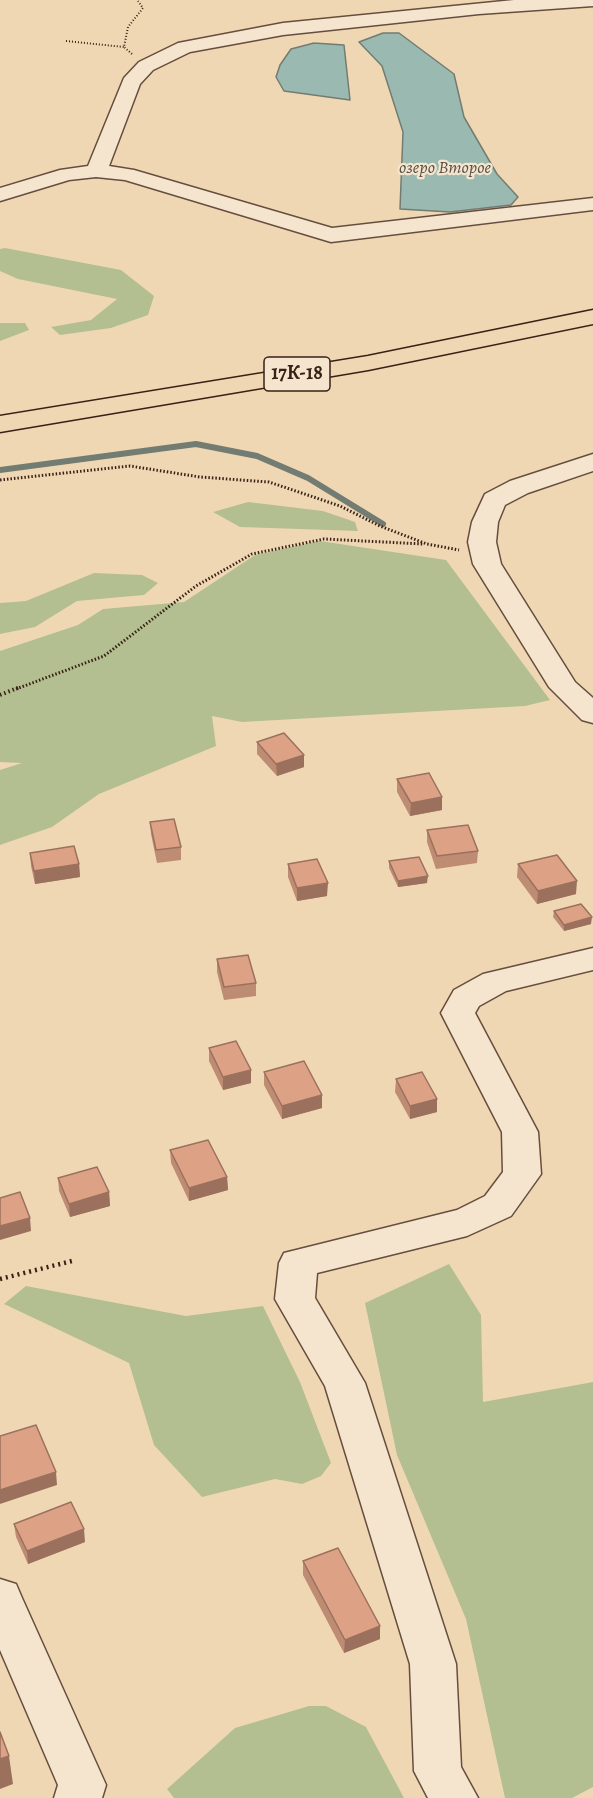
<!DOCTYPE html>
<meta charset="utf-8">
<style>
body{margin:0}
canvas{display:block;background:#f0d7b4}
</style>
<canvas width="593" height="1798"></canvas>
<script>
const g = document.querySelector('canvas').getContext('2d');
g.lineJoin = 'round';
function fill(path, color) { g.fillStyle = color; g.fill(path, 'evenodd'); }
const shape = rows => new Path2D(rows.map(r => 'M' + r).join(''));
function trace(path, color, width, dash) { g.strokeStyle = color; g.lineWidth = width; g.lineCap = dash ? 'butt' : 'round'; g.setLineDash(dash || []); g.stroke(path); }
function write(font, color, halo, rows, align = 'center') {
  g.font = font + ' Alegreya,serif'; g.lineWidth = 4.5; g.setLineDash([]); g.textBaseline = 'middle'; g.strokeStyle = halo; g.fillStyle = color; for (const [text, x, y, turn = 0] of rows) {
    g.save(); g.translate(x, y); g.rotate((+turn || 0) * Math.PI / 180); g.textAlign = isNaN(turn) ? turn : align; if (halo) g.strokeText(text, 0, 0); g.fillText(text, 0, 0); g.restore();
  }
}
fill(shape([
 [5,248,121,270,154,296,148,315,111,328,60,335,51,327,91,320,117,299,18,279,0,271,0,249],
 [0,323,25,323,29,330,0,341],
 [248,502,323,511,355,522,358,531,240,527,213,512],
 [320,541,446,560,550,700,525,706,242,722,212,716,216,746,99,794,52,827,0,845,0,770,22,763,0,762,0,651,78,625,103,609,184,602,255,555],
 [94,573,142,575,158,583,144,595,77,601,35,627,0,634,0,603,26,601],
 [449,1264,481,1315,483,1402,593,1382,593,1787,572,1798,505,1798,466,1619,397,1455,365,1303],
 [26,1286,186,1316,263,1306,300,1382,331,1463,321,1476,302,1484,275,1479,202,1497,154,1445,129,1363,4,1304],
 [309,1706,326,1706,366,1727,404,1798,174,1798,167,1789,235,1728]
]), '#b4bf91');
const water = shape([
 [383,33,399,33,454,74,464,117,497,174,518,197,511,205,450,212,400,209,403,132,382,66,359,42,383,33],
 [314,43,344,45,350,100,284,91,276,77,280,65,291,49,314,43]
]);
fill(water, '#9ab9b0');
trace(water, '#737c72', 1.5);
trace(shape([
 [0,470,196,444,257,456,308,478,383,524]
]), '#737c72', 6);
const minor = shape([
 [514,0,593,0,593,6,479,14,283,35,190,52,153,70,140,84,109,166,134,170,332,228,593,198,593,210,331,242,125,180,96,177,69,180,0,201,0,188,60,170,88,166,124,78,139,62,178,43,283,23,514,0],
 [593,454,593,471,528,493,505,505,498,522,496,542,501,564,575,682,593,698,593,723,582,720,549,687,473,564,468,542,472,522,485,494,510,481,593,454],
 [593,948,593,970,506,991,479,1006,475,1013,538,1132,541,1174,511,1216,467,1236,317,1273,315,1298,365,1383,456,1664,461,1767,478,1798,428,1798,414,1771,410,1664,325,1386,275,1299,279,1263,284,1253,457,1210,485,1196,503,1172,502,1132,441,1013,454,990,483,974,593,948],
 [0,1579,16,1584,22,1598,106,1785,102,1798,54,1798,58,1785,0,1650,0,1579]
]);
const major = shape([
 [593,310,593,324,368,370,0,432,0,416,368,356,593,310]
]);
trace(minor, '#664e3e', 3);
trace(major, '#382116', 3);
trace(shape([
 [66,41,124,47],
 [132,54,124,47,128,27,143,8,138,1]
]), '#382116', 2, [1, 2]);
trace(shape([
 [0,480,130,466,200,477,269,482,340,506,380,526,427,544,459,550],
 [16,689,104,656,196,586,252,554,324,539,423,544]
]), '#382116', 3, [1.5, 2]);
trace(shape([
 [0,695,20,687]
]), '#382116', 4, [1.5, 3]);
trace(shape([
 [0,1279,72,1261]
]), '#382116', 4.5, [2, 4]);
fill(minor, '#f5e5ce');
fill(major, '#f0d7b4');
fill(shape([
 [257,742,304,767,277,776,257,754],
 [397,779,442,810,410,816,397,792],
 [150,822,181,847,181,860,157,863,151,834],
 [427,830,478,851,477,863,436,869,427,842],
 [30,853,79,864,80,877,35,884,31,866],
 [389,861,427,883,398,887,389,868],
 [288,864,327,896,297,901,288,877],
 [518,864,576,894,537,904,517,877],
 [554,911,591,924,564,931,553,917],
 [217,959,256,983,256,996,224,1000,217,972],
 [209,1048,251,1070,251,1083,223,1090,209,1061],
 [264,1072,322,1108,282,1119,264,1085],
 [396,1079,437,1112,410,1119,395,1092],
 [170,1150,227,1177,228,1190,189,1201,171,1163],
 [58,1178,109,1192,110,1206,70,1217,59,1191],
 [14,1524,85,1542,28,1564,16,1537],
 [303,1561,380,1626,380,1639,344,1653,303,1575]
]), '#be8b73');
fill(shape([
 [304,755,304,767,277,776,276,764],
 [442,797,442,810,410,816,411,803],
 [79,864,80,877,35,884,34,871],
 [428,876,427,883,398,887,398,881],
 [577,881,576,894,537,904,538,891],
 [328,883,327,896,297,901,297,888],
 [592,917,591,924,564,931,564,925],
 [251,1070,251,1083,223,1090,223,1077],
 [322,1095,322,1108,282,1119,282,1106],
 [437,1099,437,1112,410,1119,410,1106],
 [227,1177,228,1190,189,1201,189,1188],
 [109,1192,110,1206,70,1217,69,1204],
 [30,1218,31,1231,0,1240,0,1226],
 [56,1472,57,1485,0,1504,0,1490],
 [84,1529,85,1542,28,1564,27,1551],
 [380,1626,380,1639,344,1653,345,1640],
 [9,1756,13,1784,0,1789,0,1759]
]), '#9b715e');
const building = shape([
 [284,733,304,755,276,764,257,742,284,733],
 [429,773,442,797,411,803,397,779,429,773],
 [174,819,181,847,156,850,150,822,174,819],
 [468,825,478,851,437,856,427,830,468,825],
 [74,846,79,864,34,871,30,853,74,846],
 [557,855,577,881,538,891,518,864,557,855],
 [419,857,428,876,398,881,389,861,419,857],
 [317,859,328,883,297,888,288,864,317,859],
 [581,904,592,917,564,925,554,911,581,904],
 [248,955,256,983,224,987,217,959,248,955],
 [236,1041,251,1070,223,1077,209,1048,236,1041],
 [304,1061,322,1095,282,1106,264,1072,304,1061],
 [422,1072,437,1099,410,1106,396,1079,422,1072],
 [208,1140,227,1177,189,1188,170,1150,208,1140],
 [97,1167,109,1192,69,1204,58,1178,97,1167],
 [20,1192,30,1218,0,1226,0,1198,20,1192],
 [36,1425,56,1472,0,1490,0,1436,36,1425],
 [71,1502,84,1529,27,1551,14,1524,71,1502],
 [338,1548,380,1626,345,1640,303,1561,338,1548],
 [0,1732,9,1756,0,1759,0,1732]
]);
fill(building, '#dda286');
trace(building, '#9b715e', 1.5);
write('italic 18px', '#554f44', '#f5e5ce', [
 ["озеро Второе",445,169]
]);
for (const [x, y, w] of [
 [297,374,66]
]) { const box = new Path2D(); box.roundRect(x - w / 2, y - 17, w, 34, 4.5); g.fillStyle = '#f5e5ce'; g.fill(box); trace(box, '#382116', 1.5); }
write('bold 20px', '#382116', null, [
 ["17К-18",297,374]
]);
</script>
